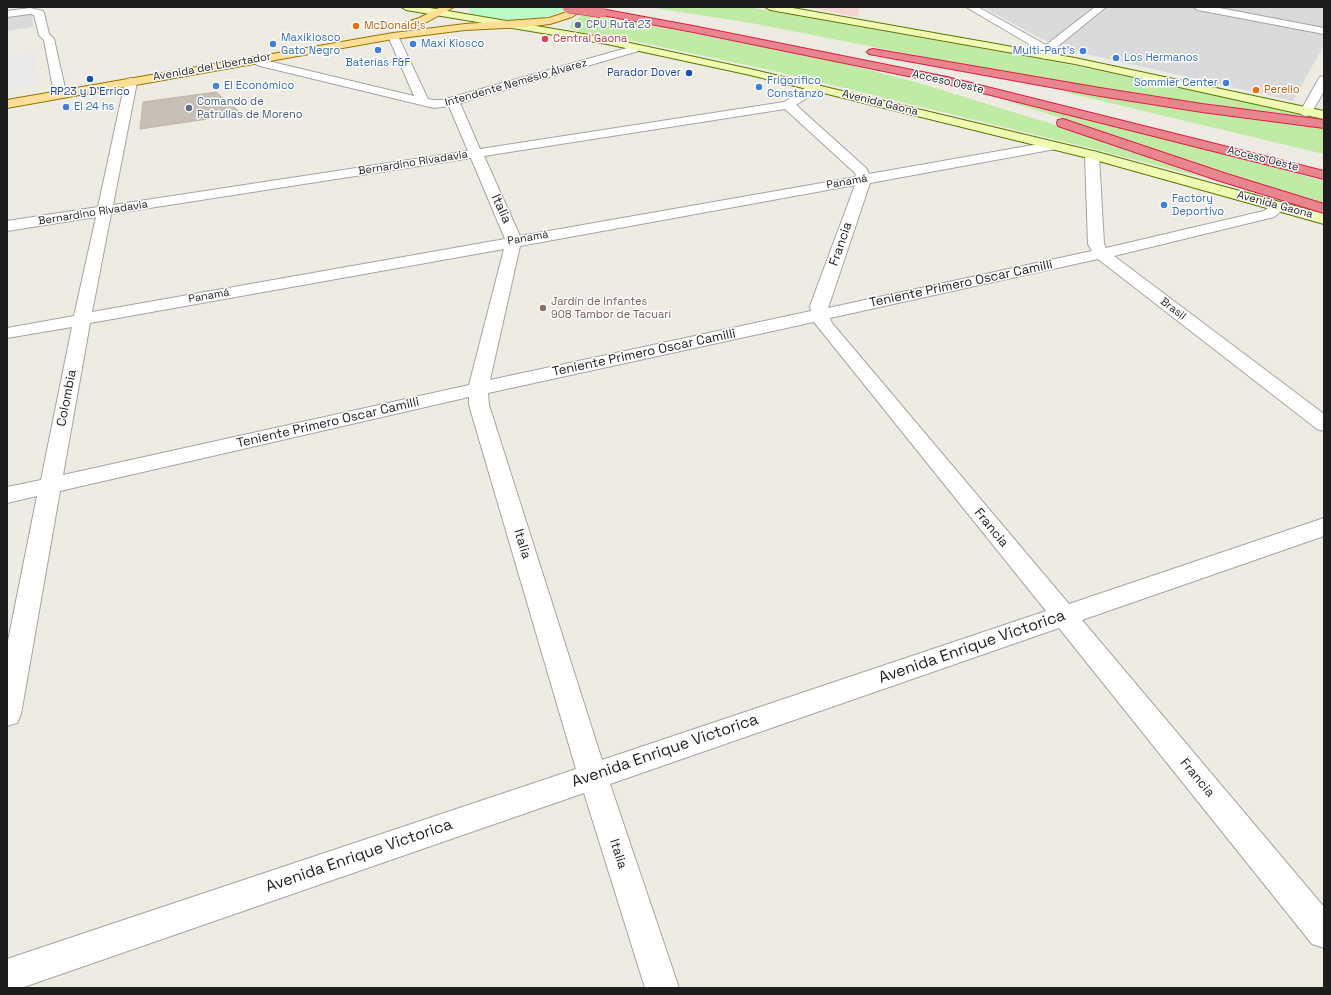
<!DOCTYPE html>
<meta charset="utf-8">
<style>
body{margin:0}
#map{position:relative;width:1331px;height:995px;overflow:hidden;background:#eeece2;font-family:"Space Grotesk",sans-serif}
canvas{display:block}
.frame{position:absolute;inset:0;border:8px solid #1d1d1d;pointer-events:none}
</style>
<div id="map">
<canvas width="1331" height="995"></canvas>
<div class="frame"></div>
</div>
<script>
const g = document.querySelector('canvas').getContext('2d');
g.lineJoin = 'round';
function fill(path, color) { g.fillStyle = color; g.fill(path, 'evenodd'); }
const shape = rows => new Path2D(rows.map(r => 'M' + r).join(''));
function trace(path, color, width, dash) { g.strokeStyle = color; g.lineWidth = width; g.lineCap = dash ? 'butt' : 'round'; g.setLineDash(dash || []); g.stroke(path); }
function write(font, color, halo, rows, align = 'center') {
  g.font = font + ' "Space Grotesk",sans-serif'; g.lineWidth = 3; g.setLineDash([]); g.textBaseline = 'middle'; g.strokeStyle = halo; g.fillStyle = color; for (const [text, x, y, turn = 0] of rows) {
    g.save(); g.translate(x, y); g.rotate((+turn || 0) * Math.PI / 180); g.textAlign = isNaN(turn) ? turn : align; if (halo) g.strokeText(text, 0, 0); g.fillText(text, 0, 0); g.restore();
  }
}
fill(shape([
 [982,7,1324,7,1324,45,1293,101,1069,50,1040,38],
 [32,14,33,27,7,31,7,18]
]), '#dbdada');
fill(shape([
 [807,7,860,7,858,17]
]), '#f0d5d0');
fill(shape([
 [648,7,747,7,1062,63,1322,118,1232,108,1150,96,996,71,751,23],
 [587,13,825,59,861,68,919,83,1052,124,1209,179,1086,147,770,70,624,39,580,32,570,27,572,22],
 [1067,90,1324,126,1324,154,1064,92],
 [1010,101,1194,146,1324,181,1324,205,1188,162,1065,119,1009,102]
]), '#bfeba5');
fill(shape([
 [467,7,569,7,557,14,543,18,512,21,478,17,471,13]
]), '#bcfbc9');
fill(shape([
 [36,53,39,84,7,90,7,59]
]), '#e9e9e9');
const building = shape([
 [216,92,242,114,140,129,143,102,216,92]
]);
fill(building, '#c6bfb5');
trace(building, '#c0b4a4', 1);
const street = shape([
 [966,7,978,7,1046,45,1095,7,1106,7,1052,51,1049,58,1045,59,1039,56,1041,51,966,7],
 [1193,7,1214,7,1324,28,1324,34,1198,10,1193,7],
 [30,8,43,11,44,13,49,34,54,39,65,88,63,91,59,92,55,91,53,88,44,40,39,35,34,15,30,14,7,17,7,11,30,8],
 [393,33,398,36,428,99,434,100,442,100,634,46,642,46,644,48,642,50,460,103,480,149,784,102,811,84,815,83,819,84,821,87,819,90,796,105,866,168,869,174,1050,142,1055,143,1057,146,1055,149,1050,150,870,183,828,308,1092,251,1088,244,1085,155,1087,152,1092,151,1097,152,1099,155,1104,244,1106,248,1255,213,1264,211,1274,203,1279,202,1284,203,1286,206,1284,209,1274,217,1114,256,1324,414,1324,431,1317,429,1098,259,830,318,832,323,1069,604,1324,518,1324,536,1082,620,1324,907,1324,948,1312,944,1059,628,610,784,679,988,645,988,584,793,21,988,7,988,7,959,576,769,469,405,469,397,60,491,21,714,17,723,7,726,7,646,37,496,7,503,7,487,41,480,72,327,7,338,7,328,74,316,96,217,7,231,7,221,98,207,125,82,127,79,131,78,135,79,137,82,113,205,468,151,449,106,434,108,260,66,250,62,248,60,250,58,254,57,268,61,414,96,388,36,393,33],
 [785,109,855,173,856,177,520,236,484,156,785,109],
 [471,158,505,239,92,312,111,214,471,158],
 [855,185,810,306,811,311,490,380,520,246,855,185],
 [504,249,469,385,63,475,90,323,504,249],
 [814,322,1046,611,602,760,489,405,488,393,814,322],
 [1324,76,1324,91,1312,112,1310,115,1306,116,1302,115,1300,112,1318,80,1320,77,1324,76]
]);
const secondary = shape([
 [401,7,424,7,607,38,750,69,1097,152,1324,214,1324,224,1088,158,750,75,607,44,406,10,401,7],
 [765,7,787,7,1075,58,1324,111,1324,119,1075,64,770,10,765,7]
]);
const primary = shape([
 [441,7,454,7,427,22,405,29,400,26,401,24,419,18,441,7],
 [574,7,586,7,572,17,550,24,525,27,465,30,393,39,7,108,7,100,393,33,465,24,549,18,564,13,574,7]
]);
const highway = shape([
 [601,9,693,26,947,77,1324,171,1324,179,947,84,693,32,597,14,596,12,601,9],
 [873,49,1100,88,1202,104,1324,120,1324,128,1202,112,1100,96,869,54,867,52,869,50,873,49],
 [1063,119,1227,174,1324,204,1324,213,1217,180,1058,126,1057,123,1058,120,1063,119]
]);
trace(street, '#a4a4a4', 2);
trace(secondary, '#5c7601', 2);
trace(primary, '#957600', 2);
trace(highway, '#de1e48', 2);
fill(street, '#fff');
fill(secondary, '#effbb3');
fill(primary, '#ffde96');
fill(highway, '#e9868d');
const highwayBridge = shape([
 [568,7,601,12]
]);
trace(highwayBridge, '#de1e48', 12, []);
trace(highwayBridge, '#e9868d', 11);
for (const [x, y, r, color] of [
 [578,25,4,"#5c6f8a"],
 [356,26,4,"#e8710a"],
 [545,39,4,"#e0444e"],
 [273,44,4,"#3f7fe0"],
 [413,44,4,"#3f7fe0"],
 [378,50,4,"#3f7fe0"],
 [1083,51,4,"#3f7fe0"],
 [1116,58,4,"#3f7fe0"],
 [689,73,4,"#1a4fb4"],
 [90,79,4,"#1a4fb4"],
 [1226,83,4,"#3f7fe0"],
 [216,86,4,"#3f7fe0"],
 [759,87,4,"#3f7fe0"],
 [1256,90,4,"#e8710a"],
 [66,107,4,"#3f7fe0"],
 [189,108,4,"#5c6f8a"],
 [1164,205,4,"#3f7fe0"],
 [543,308,4,"#8d6e63"]
]) { const dot = new Path2D(); dot.arc(x, y, r, 0, 2 * Math.PI); g.fillStyle = color; g.fill(dot); trace(dot, '#fff', 1.5); }
write('11px', '#4e5e75', '#fff', [
 ["CPU Ruta 23",586,25],
 ["Comando de",197,102],
 ["Patrullas de Moreno",197,115]
], 'left');
write('11px', '#c56008', '#fff', [
 ["McDonald's",364,26],
 ["Perello",1264,90]
], 'left');
write('11px', '#366cbe', '#fff', [
 ["Maxikiosco",281,38],
 ["Gato Negro",281,51],
 ["Maxi Kiosco",421,44],
 ["Multi-Part's",1075,51,"right"],
 ["Los Hermanos",1124,58],
 ["Baterías F&F",378,63,"center"],
 ["Frigorífico",767,81],
 ["Constanzo",767,94],
 ["Sommier Center",1218,83,"right"],
 ["El Económico",224,86],
 ["El 24 hs",74,107],
 ["Factory",1172,199],
 ["Deportivo",1172,212]
], 'left');
write('11px', '#be3a42', '#fff', [
 ["Central Gaona",553,39]
], 'left');
write('11px', '#1d1d1d', '#fff', [
 ["Avenida del Libertador",212,67,-10],
 ["Acceso Oeste",948,82,13],
 ["Intendente Nemesio Álvarez",516,83,-16],
 ["Avenida Gaona",880,103,14],
 ["Acceso Oeste",1263,159,14],
 ["Bernardino Rivadavia",413,163,-9],
 ["Panamá",847,182,-10],
 ["Avenida Gaona",1275,205,15],
 ["Bernardino Rivadavia",93,213,-9],
 ["Panamá",528,238,-10],
 ["Panamá",209,296,-10],
 ["Brasil",1173,309,37]
]);
write('11px', '#164399', '#fff', [
 ["Parador Dover",681,73],
 ["RP23 y D'Errico",90,92,"center"]
], 'right');
write('11px', '#785e54', '#fff', [
 ["Jardín de Infantes",551,302],
 ["908 Tambor de Tacuarí",551,315]
], 'left');
write('13px', '#1d1d1d', '#fff', [
 ["Italia",501,209,66],
 ["Francia",841,244,-71],
 ["Teniente Primero Oscar Camilli",961,284,-12],
 ["Teniente Primero Oscar Camilli",644,353,-12],
 ["Colombia",67,398,-79],
 ["Teniente Primero Oscar Camilli",328,423,-13],
 ["Francia",991,528,51],
 ["Italia",522,544,73],
 ["Francia",1197,778,50],
 ["Italia",618,854,72]
]);
write('16px', '#1d1d1d', '#fff', [
 ["Avenida Enrique Victorica",972,647,-19],
 ["Avenida Enrique Victorica",665,751,-19],
 ["Avenida Enrique Victorica",359,856,-19]
]);
</script>
